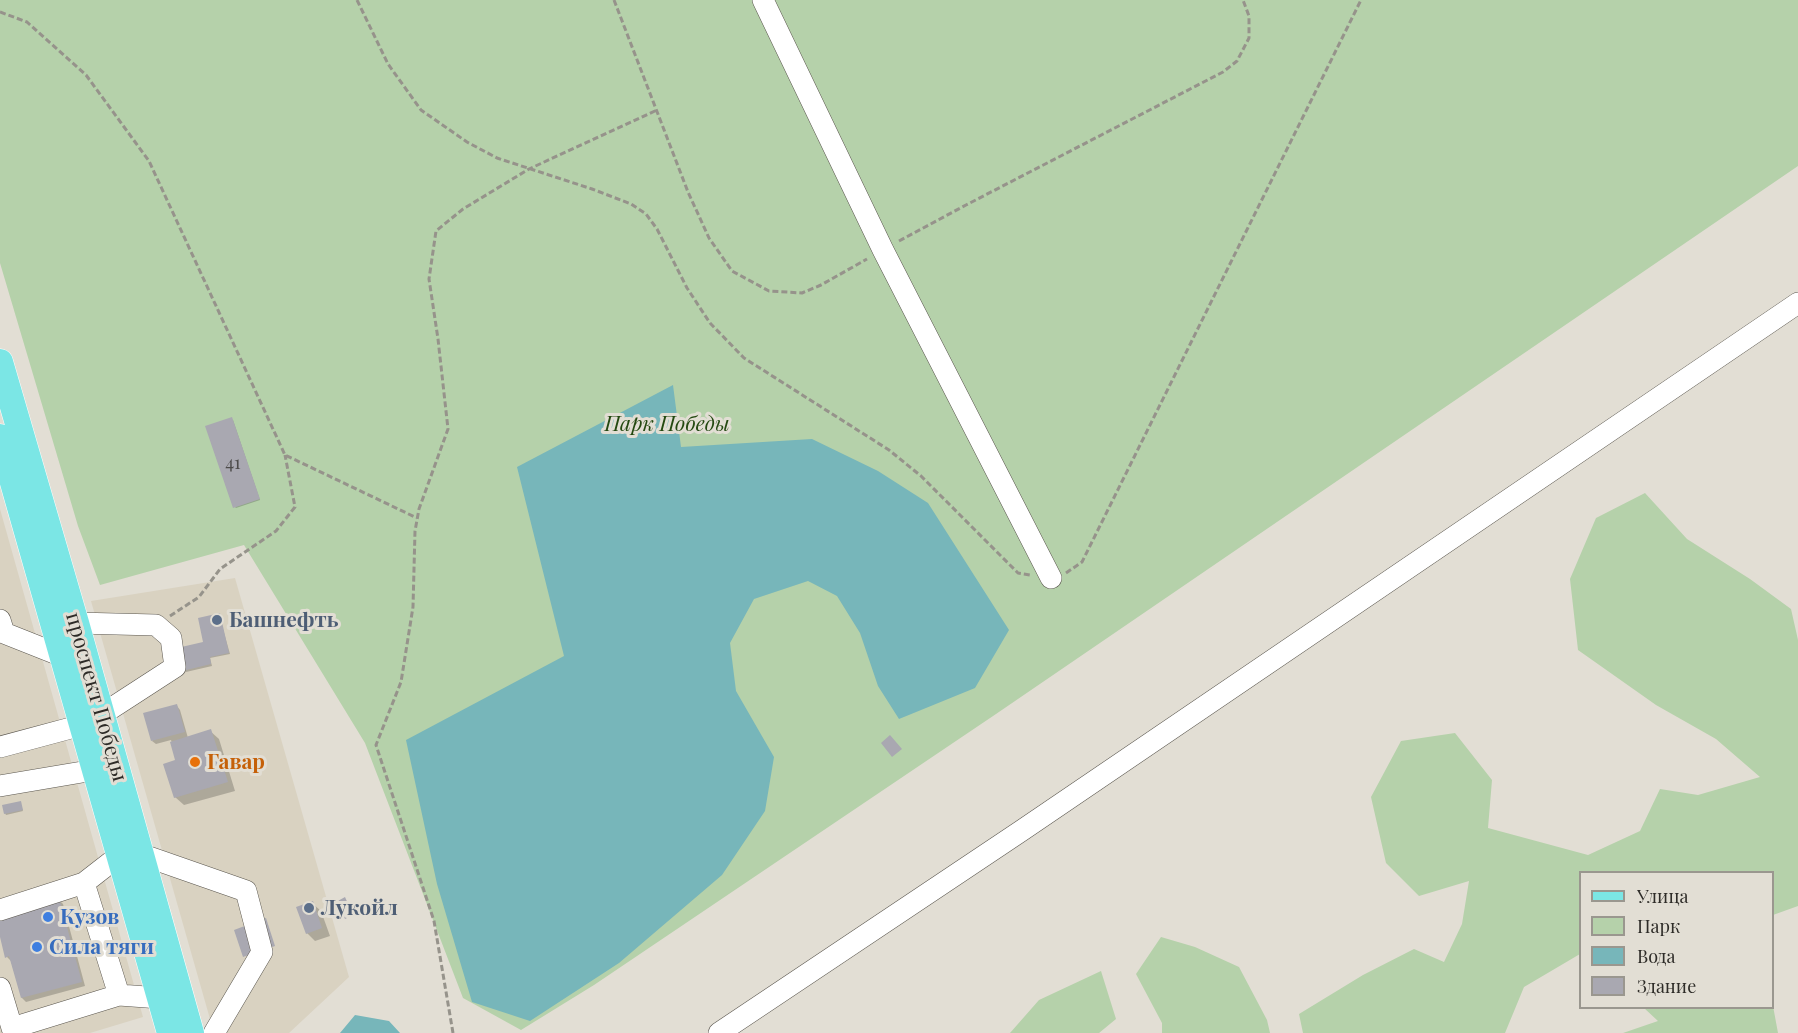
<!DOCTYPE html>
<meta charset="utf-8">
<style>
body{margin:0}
#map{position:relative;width:1798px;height:1033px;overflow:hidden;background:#e2ded4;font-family:"Playfair Display",serif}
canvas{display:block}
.legend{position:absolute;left:1579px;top:871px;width:195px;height:138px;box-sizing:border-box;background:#e2ded4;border:2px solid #9a978f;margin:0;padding:8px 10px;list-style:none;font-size:18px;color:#2e2c28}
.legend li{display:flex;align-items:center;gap:12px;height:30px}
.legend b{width:30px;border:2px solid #9a978f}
</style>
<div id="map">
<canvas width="1798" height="1033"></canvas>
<ul class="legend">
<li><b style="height:8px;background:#7be6e5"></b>Улица</li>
<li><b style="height:16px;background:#b5d1aa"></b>Парк</li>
<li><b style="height:16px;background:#77b6ba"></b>Вода</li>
<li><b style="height:16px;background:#a9a8b1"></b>Здание</li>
</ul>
</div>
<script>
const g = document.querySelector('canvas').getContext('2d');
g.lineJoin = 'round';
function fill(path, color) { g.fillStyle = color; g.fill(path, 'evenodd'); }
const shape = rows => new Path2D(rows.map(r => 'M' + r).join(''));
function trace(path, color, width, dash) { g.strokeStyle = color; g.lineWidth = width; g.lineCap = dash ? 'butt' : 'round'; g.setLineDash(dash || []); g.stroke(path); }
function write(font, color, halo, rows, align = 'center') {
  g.font = font + ' "Playfair Display",serif'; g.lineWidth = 6; g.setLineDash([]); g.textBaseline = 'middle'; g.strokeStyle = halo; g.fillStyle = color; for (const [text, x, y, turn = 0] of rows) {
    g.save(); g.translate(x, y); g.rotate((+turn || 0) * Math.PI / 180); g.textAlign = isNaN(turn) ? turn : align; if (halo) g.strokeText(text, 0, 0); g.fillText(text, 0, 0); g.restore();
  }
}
fill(shape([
 [0,509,143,1017,90,1033,0,1033],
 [235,578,349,977,289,1033,214,1033,91,601]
]), '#d9d2c1');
fill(shape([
 [0,0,1798,0,1798,166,996,714,594,985,521,1030,463,998,365,743,244,545,100,585,78,526,0,263],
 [1645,493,1687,539,1750,579,1791,609,1798,640,1798,906,1773,915,1772,872,1580,872,1580,954,1524,987,1505,1033,1303,1033,1299,1014,1363,975,1414,949,1444,962,1462,924,1469,881,1419,896,1386,863,1371,797,1401,741,1455,733,1492,780,1488,828,1588,855,1640,831,1660,789,1698,795,1760,777,1716,739,1656,705,1578,650,1570,579,1596,518],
 [1161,937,1195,947,1239,967,1267,1020,1270,1033,1162,1033,1162,1023,1136,974],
 [1101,971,1116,1019,1099,1033,1010,1033,1039,1000],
 [1773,1006,1778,1033,1623,1033,1658,1021,1644,1008,1772,1008]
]), '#b5d1aa');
fill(shape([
 [673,385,681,447,812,439,878,471,928,503,1009,630,975,688,899,719,878,686,860,633,837,596,808,581,754,599,730,643,736,691,774,757,765,811,722,875,619,963,530,1021,472,1002,437,884,406,740,564,656,517,467],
 [355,1015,389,1021,400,1033,340,1033]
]), '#77b6ba');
fill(shape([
 [233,420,260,500,236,508,235,507],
 [219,615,230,654,210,658,212,666,173,675,205,643],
 [177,706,180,710,188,738,210,731,219,739,235,791,184,805,175,797,177,761,171,740,156,744,152,741],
 [20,803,23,811,6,815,5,813],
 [59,900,63,904,85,986,26,1002,22,998,11,961,7,957,0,932],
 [312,903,321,911,330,936,315,941,307,933]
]), '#0003');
fill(shape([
 [232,417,260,499,233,508,205,426],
 [220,613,229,653,210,657,211,664,170,674,164,651,203,642,198,618],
 [177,704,185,732,151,741,143,713],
 [211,729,228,782,174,798,163,764,175,760,170,742],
 [890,735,902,749,892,757,881,743],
 [21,801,23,810,4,814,2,805],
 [345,897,353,915,345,919,336,902],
 [59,898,82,982,21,998,9,956,5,958,0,937,0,914],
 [313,901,322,928,306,934,296,907],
 [266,918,275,946,243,957,234,930]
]), '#a9a8b1');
const minor = shape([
 [763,0,883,250,1051,578],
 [0,620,4,633,62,656],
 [76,623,156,625,171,638,175,667,101,715],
 [0,747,82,725],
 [0,786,94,770],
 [140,854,246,891,262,952,214,1033],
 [120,855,84,883,119,995,160,998],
 [0,910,84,883],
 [0,988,12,1028,119,995],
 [719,1033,1021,831,1798,303]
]);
const major = shape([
 [0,362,76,623,191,1033],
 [0,437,170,1033]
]);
trace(minor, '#5a564e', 22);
trace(major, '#fff', 27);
trace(shape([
 [357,0,388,64,421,110,467,142,497,158,592,189,631,204,646,214,657,229,687,288,710,323,744,358,889,450,921,476,1018,573,1030,575],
 [614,0,688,192,709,238,732,271,769,291,802,293,821,285,867,259],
 [0,12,27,22,86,75,149,161,285,455,417,518],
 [899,241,966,205,1223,72,1237,61,1249,38,1249,16,1243,0],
 [1066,573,1082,562,1361,0],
 [170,616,199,597,220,569,276,531,295,507,285,455],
 [453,1033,434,921,376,745,401,682,413,607,415,531,419,509,448,429,438,339,429,279,436,231,463,209,529,169,657,110]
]), '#96938b', 3, [6, 3]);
trace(minor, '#fff', 21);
trace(major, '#7be6e5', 26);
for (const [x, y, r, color] of [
 [217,620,6,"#5c6f8a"],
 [195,762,6,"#e8710a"],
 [309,908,6,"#5c6f8a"],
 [48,917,6,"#3f7fe0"],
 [37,947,6,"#3f7fe0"]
]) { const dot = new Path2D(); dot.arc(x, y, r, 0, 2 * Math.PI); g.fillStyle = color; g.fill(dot); trace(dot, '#e2ded4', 2); }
write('18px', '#4d4b4a', null, [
 ["41",233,463]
]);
write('italic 21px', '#244911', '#e2ded4', [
 ["Парк Победы",667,424]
]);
write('bold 21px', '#4e5e75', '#e2ded4', [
 ["Башнефть",229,620],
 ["Лукойл",321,908]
], 'left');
write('21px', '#2e2c28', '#e2ded4', [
 ["проспект Победы",96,697,74]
]);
write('bold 21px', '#c56008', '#e2ded4', [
 ["Гавар",207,762]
], 'left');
write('bold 21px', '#366cbe', '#e2ded4', [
 ["Кузов",60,917],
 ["Сила тяги",49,947]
], 'left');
</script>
